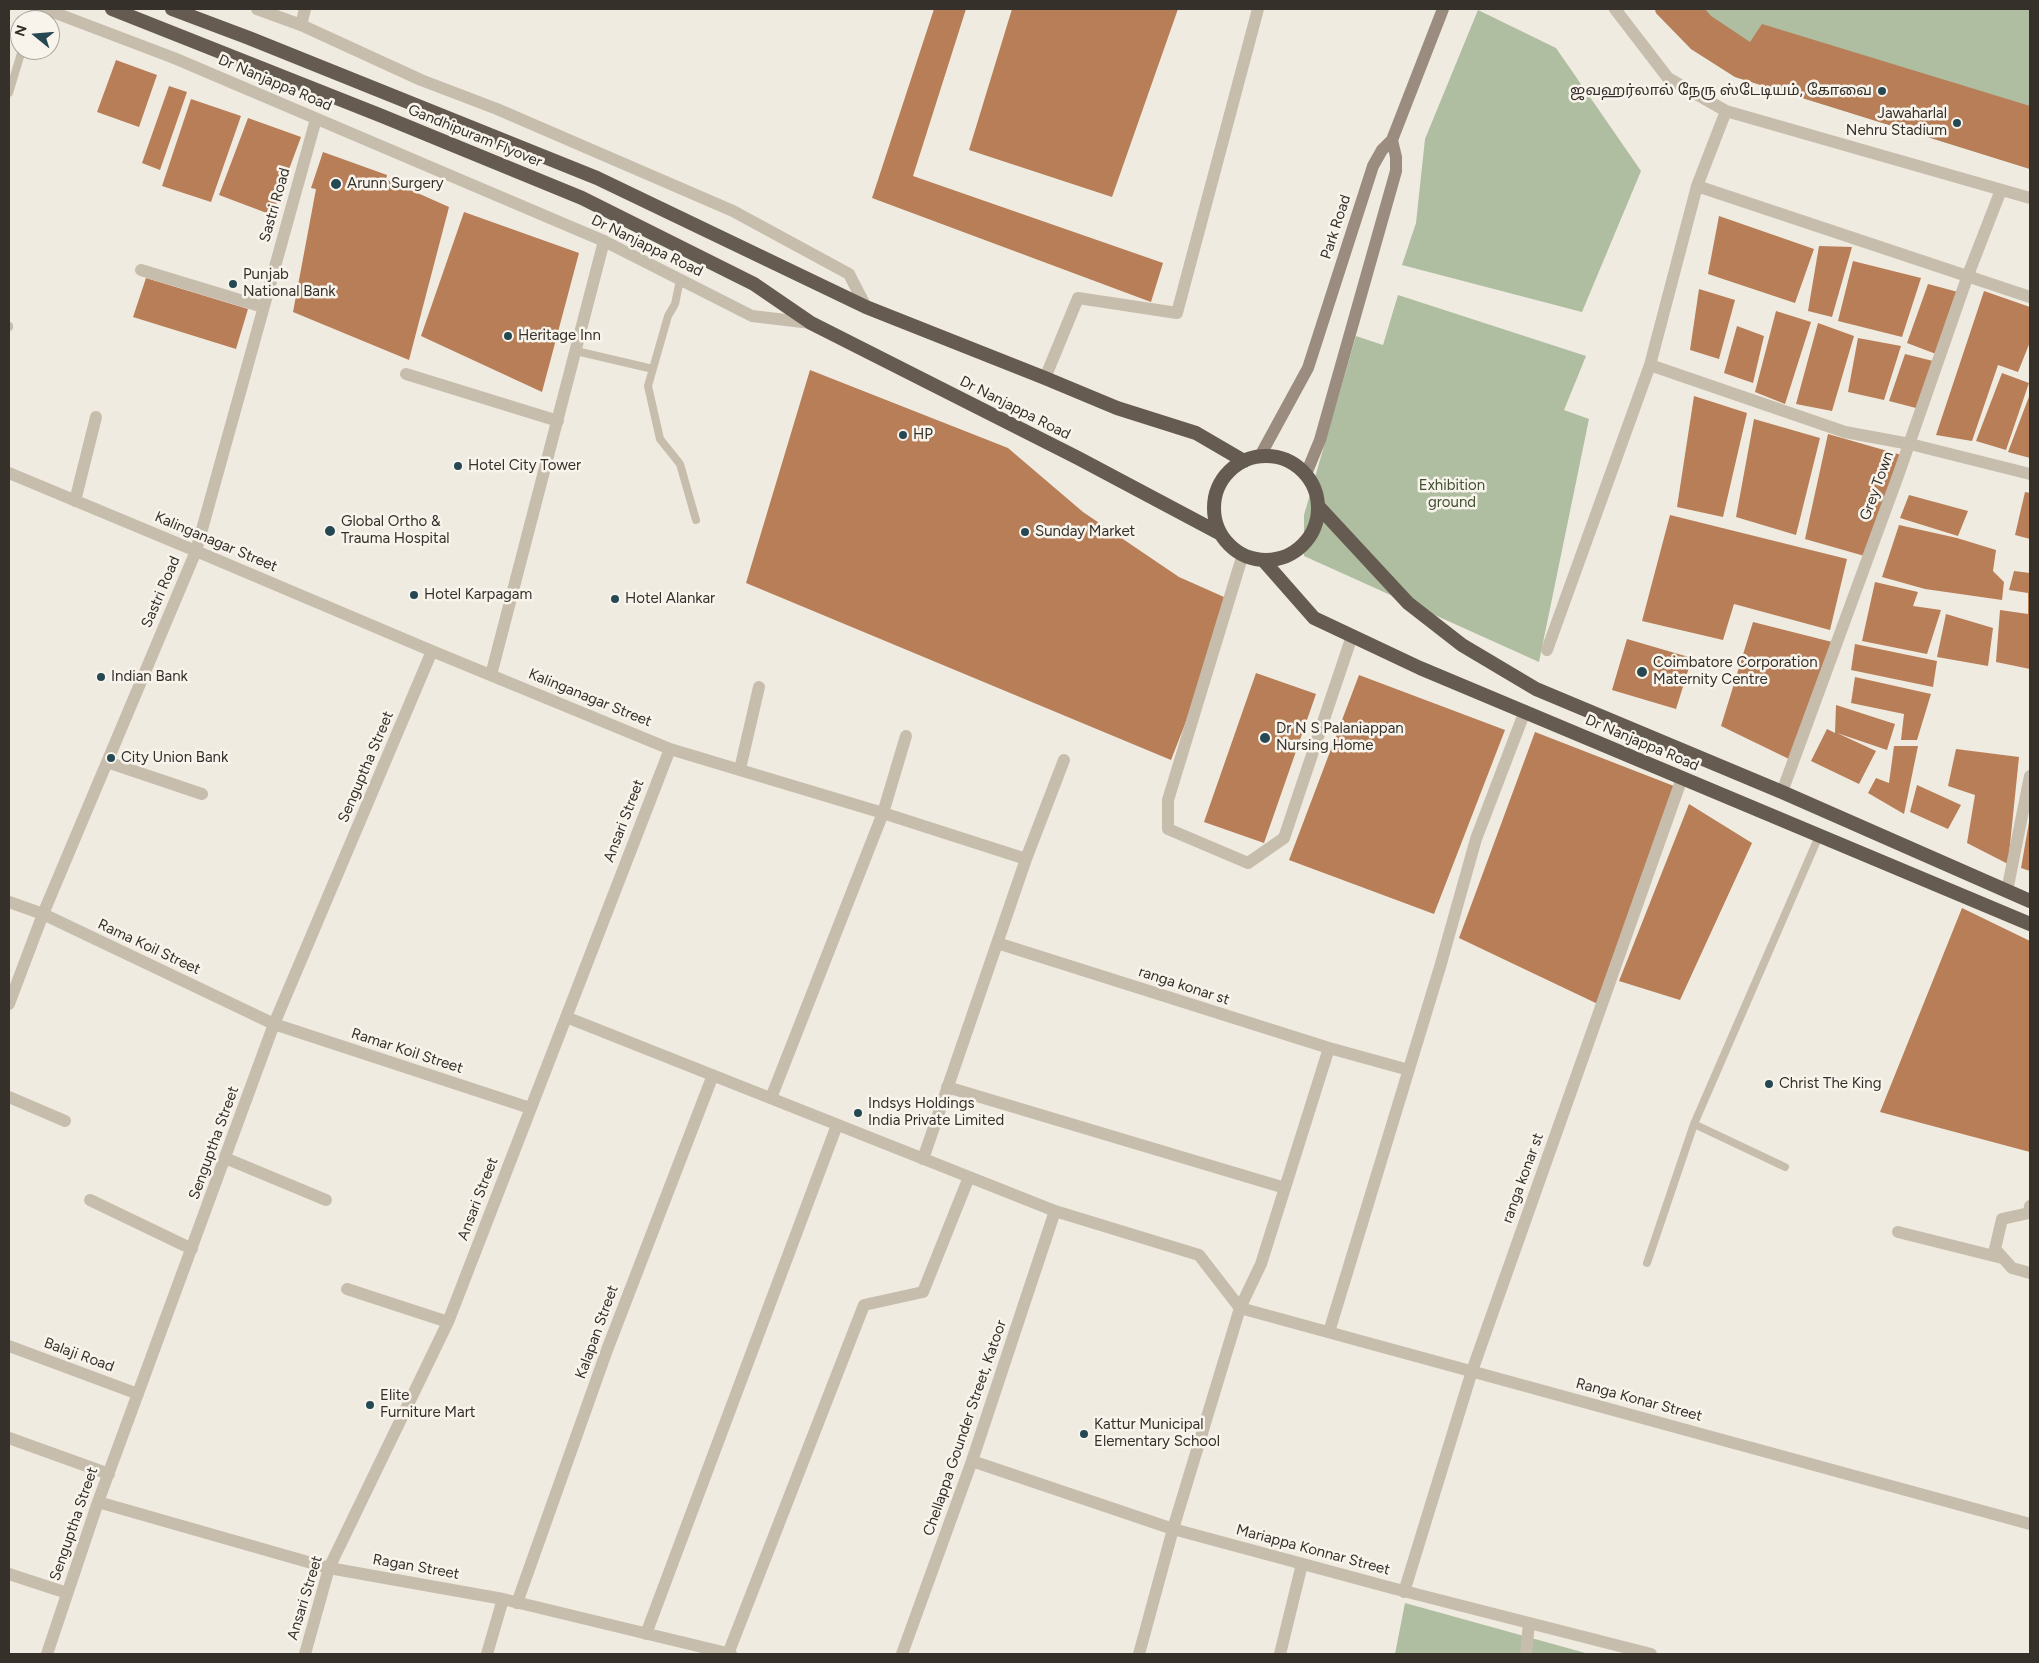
<!DOCTYPE html>
<meta charset="utf-8">
<style>
body{margin:0}
#map{position:relative;width:2039px;height:1663px;overflow:hidden;background:#f0ebe0;font-family:Figtree,sans-serif}
canvas{display:block}
.frame{position:absolute;inset:0;border:10px solid #36302b;pointer-events:none}
.north{position:absolute;left:10px;top:10px;width:50px;height:50px;box-sizing:border-box;background:#f8f4ec;border:1px solid #aaa69f;border-radius:50%;rotate:287deg;font-size:14px;font-weight:700;line-height:20px;text-align:center;color:#36302b}
.north::after{content:'';display:block;margin:auto;width:18px;height:22px;background:#254853;clip-path:polygon(50% 0,100% 100%,50% 72%,0 100%)}
</style>
<div id="map">
<canvas width="2039" height="1663"></canvas>
<div class="frame"></div>
<div class="north">N</div>
</div>
<script>
const g = document.querySelector('canvas').getContext('2d');
g.lineJoin = 'round';
function fill(path, color) { g.fillStyle = color; g.fill(path, 'evenodd'); }
const shape = rows => new Path2D(rows.map(r => 'M' + r).join(''));
function trace(path, color, width, dash) { g.strokeStyle = color; g.lineWidth = width; g.lineCap = dash ? 'butt' : 'round'; g.setLineDash(dash || []); g.stroke(path); }
function write(font, color, halo, rows, align = 'center') {
  g.font = font + ' Figtree,"Noto Sans Tamil",sans-serif'; g.lineWidth = 5; g.setLineDash([]); g.textBaseline = 'middle'; g.strokeStyle = halo; g.fillStyle = color; for (const [text, x, y, turn = 0] of rows) {
    g.save(); g.translate(x, y); g.rotate((+turn || 0) * Math.PI / 180); g.textAlign = isNaN(turn) ? turn : align; if (halo) g.strokeText(text, 0, 0); g.fillText(text, 0, 0); g.restore();
  }
}
fill(shape([
 [1655,9,2030,9,2030,169,1735,77,1691,49,1656,13],
 [1478,10,1556,48,1641,171,1582,312,1402,265,1416,223,1425,139],
 [1398,295,1586,356,1564,410,1589,419,1539,662,1304,556,1304,515,1356,336,1383,345],
 [1405,1603,1589,1654,1395,1654]
]), '#afbda1');
fill(shape([
 [934,9,966,9,913,176,1163,263,1151,302,872,198],
 [1012,9,1178,9,1112,197,969,150],
 [1655,9,1705,9,1711,16,1750,42,1762,24,2030,106,2030,169,1735,77,1691,49,1656,13],
 [116,60,157,75,139,127,97,112],
 [169,86,187,92,160,170,142,163],
 [191,99,241,116,211,202,162,186],
 [248,118,301,137,272,215,219,195],
 [323,152,387,175,386,179,449,207,409,360,293,312,316,189,311,188],
 [464,212,579,253,542,392,421,336],
 [1719,216,1814,249,1795,303,1708,274],
 [1819,246,1852,247,1832,317,1808,311],
 [1853,261,1921,278,1902,337,1838,321],
 [146,278,248,309,236,349,133,317],
 [1928,284,1958,292,1936,354,1907,343],
 [1699,289,1735,300,1719,359,1690,350],
 [1984,291,2030,307,2030,342,2018,372,1998,365,1972,441,1936,435],
 [1776,311,1811,322,1785,404,1755,392],
 [1818,323,1854,336,1832,411,1796,404],
 [1737,326,1764,336,1753,383,1724,373],
 [1858,338,1901,346,1884,400,1848,392],
 [1905,354,1933,361,1916,408,1889,401],
 [810,370,1008,448,1083,512,1179,577,1233,601,1171,760,746,583],
 [2002,373,2029,383,2006,450,1976,441],
 [2030,394,2030,458,2008,452],
 [1694,396,1747,413,1723,517,1677,507],
 [1754,419,1820,438,1796,535,1736,517],
 [1828,434,1905,456,1868,557,1805,539],
 [2025,492,2030,493,2030,539,2015,535],
 [1909,495,1968,511,1958,536,1900,518],
 [1670,515,1847,559,1830,630,1734,604,1723,640,1642,621],
 [1899,525,1957,538,1996,550,1993,571,2004,582,2002,600,1925,589,1882,577],
 [2014,571,2030,573,2030,669,1996,662,2000,610,2028,614,2028,593,2009,590],
 [1875,582,1918,592,1913,606,1941,610,1927,654,1862,641],
 [1946,614,1993,628,1988,666,1937,657],
 [1753,622,1832,642,1789,759,1721,726],
 [1627,639,1692,658,1676,709,1612,690],
 [1855,644,1937,661,1933,687,1851,670],
 [1256,673,1316,694,1264,843,1204,822],
 [1359,675,1505,730,1434,914,1289,860],
 [1855,677,1931,694,1917,740,1901,740,1904,714,1851,703],
 [1836,705,1895,724,1887,750,1837,733,1876,751,1859,784,1811,761,1827,729,1835,733],
 [1535,732,1679,788,1602,1006,1459,938],
 [1894,746,1918,746,1904,814,1868,793,1876,778,1889,783],
 [1956,749,2019,757,2008,864,1967,843,1975,795,1948,786],
 [1917,785,1961,805,1948,829,1910,812],
 [1689,804,1752,843,1680,1000,1619,981],
 [2029,822,2030,822,2030,871,2021,868],
 [1962,908,2030,941,2030,1152,1880,1112]
]), '#b77e57');
trace(shape([
 [32,20,35,9],
 [9,93,22,50],
 [680,280,675,304,668,316,648,386,660,439,680,464,696,520],
 [9,327,9,326],
 [576,351,653,369],
 [1694,1124,1785,1167],
 [1647,1263,1694,1124,1819,836]
]), '#c7bdad', 8);
trace(shape([
 [1615,9,1668,78,1726,111,2030,198],
 [301,25,305,9],
 [1697,186,2030,297],
 [141,270,263,307],
 [1650,365,1845,432,1910,444,2030,474],
 [406,374,558,421],
 [1045,378,1078,298,1177,313,1258,9],
 [9,473,196,551,432,651,670,749,883,813,771,1098],
 [75,501,96,417],
 [1243,554,1168,800,1168,829,1248,863,1284,838,1352,636],
 [1547,650,1650,365,1697,186,1726,111],
 [491,675,604,241],
 [906,736,883,813,1026,859],
 [107,762,202,794],
 [740,769,759,687],
 [1782,792,1899,473,1968,275,2001,190],
 [2007,891,2030,776],
 [9,902,43,914,274,1024,530,1108],
 [997,943,1329,1048,1409,1070],
 [9,1004,43,914,196,551,316,119],
 [566,1017,1055,1211,1199,1255,1240,1308],
 [947,1087,1285,1188],
 [9,1097,65,1121],
 [225,1158,326,1200],
 [923,1159,1026,859,1064,760],
 [90,1200,192,1249],
 [2030,1206,2029,1213,2002,1219,1995,1249,2012,1268,2030,1273],
 [1898,1232,2002,1258],
 [347,1289,448,1322],
 [1240,1308,2030,1524],
 [1329,1332,1440,967,1476,839,1525,711],
 [9,1346,138,1394],
 [9,1438,109,1474],
 [972,1461,1173,1529,1392,1588,1651,1654],
 [98,1502,329,1568,503,1599,731,1654],
 [9,1574,67,1593],
 [1404,1592,1472,1371,1682,778],
 [517,1603,607,1350,713,1075],
 [646,1634,837,1125],
 [47,1654,98,1502,274,1024,432,651],
 [305,1654,329,1568,448,1322,670,749],
 [487,1654,503,1599],
 [728,1654,864,1305,923,1292,969,1177],
 [902,1654,972,1461,1055,1211],
 [1139,1654,1173,1529,1240,1308,1261,1264,1329,1048],
 [1280,1654,1302,1564],
 [1526,1654,1529,1623]
]), '#c7bdad', 12);
trace(shape([
 [45,9,174,58,604,241,752,316,811,323],
 [257,9,301,25,421,80,497,109,733,211,849,274,866,307]
]), '#c7bdad', 12);
trace(shape([
 [1260,456,1308,368,1373,166,1382,150,1392,140,1443,9],
 [1306,474,1320,440,1396,171,1396,157,1392,140]
]), '#9a8d7f', 12);
trace(shape([
 [112,9,382,116,582,198,754,284,811,323,1078,458,1221,534],
 [172,9,249,38,597,178,866,307,1045,378,1117,408,1196,433,1244,461],
 '1214 508a52 52 0 1 1 104 0a52 52 0 1 1-104 0Z',
 [1318,506,1408,603,1462,645,1536,689,1782,792,2030,901],
 [1263,560,1314,618,1420,668,2030,924]
]), '#665b50', 14);
for (const [x, y, r, color] of [
 [1882,91,5,"#254853"],
 [1957,123,5,"#254853"],
 [336,184,6,"#254853"],
 [233,284,5,"#254853"],
 [508,336,5,"#254853"],
 [903,435,5,"#254853"],
 [458,466,5,"#254853"],
 [330,531,6,"#254853"],
 [1025,532,5,"#254853"],
 [414,595,5,"#254853"],
 [615,599,5,"#254853"],
 [1642,672,6,"#254853"],
 [101,677,5,"#254853"],
 [1265,738,6,"#254853"],
 [111,758,5,"#254853"],
 [1769,1084,5,"#254853"],
 [858,1113,5,"#254853"],
 [370,1405,5,"#254853"],
 [1084,1434,5,"#254853"]
]) { const dot = new Path2D(); dot.arc(x, y, r, 0, 2 * Math.PI); g.fillStyle = color; g.fill(dot); trace(dot, '#f8f4ec', 2); }
write('15px', '#36302b', '#f8f4ec', [
 ["Dr Nanjappa Road",275,83,23],
 ["Gandhipuram Flyover",475,136,22],
 ["Sastri Road",275,205,-74],
 ["Park Road",1336,227,-72],
 ["Dr Nanjappa Road",647,246,26],
 ["Dr Nanjappa Road",1015,408,27],
 ["Grey Town",1877,486,-70],
 ["Kalinganagar Street",216,542,23],
 ["Sastri Road",161,592,-67],
 ["Kalinganagar Street",590,698,22],
 ["Dr Nanjappa Road",1642,743,23],
 ["Senguptha Street",366,767,-67],
 ["Ansari Street",624,821,-69],
 ["Rama Koil Street",149,947,25],
 ["ranga konar st",1184,986,18],
 ["Ramar Koil Street",407,1051,18],
 ["Senguptha Street",214,1143,-70],
 ["ranga konar st",1523,1178,-70],
 ["Ansari Street",478,1199,-69],
 ["Kalapan Street",597,1332,-70],
 ["Balaji Road",79,1355,20],
 ["Ranga Konar Street",1639,1400,15],
 ["Chellappa Gounder Street, Katoor",965,1428,-71],
 ["Senguptha Street",74,1524,-71],
 ["Mariappa Konnar Street",1313,1550,15],
 ["Ragan Street",416,1567,10],
 ["Ansari Street",305,1598,-73]
]);
write('15px', '#36302b', '#f8f4ec', [
 ["ஜவஹர்லால் நேரு ஸ்டேடியம், கோவை",1872,91,"right"],
 ["Jawaharlal",1947,114,"right"],
 ["Nehru Stadium",1947,131,"right"],
 ["Arunn Surgery",347,184],
 ["Punjab",243,275],
 ["National Bank",243,292],
 ["Heritage Inn",518,336],
 ["HP",913,435],
 ["Hotel City Tower",468,466],
 ["Global Ortho &",341,522],
 ["Trauma Hospital",341,539],
 ["Sunday Market",1035,532],
 ["Hotel Karpagam",424,595],
 ["Hotel Alankar",625,599],
 ["Coimbatore Corporation",1653,663],
 ["Maternity Centre",1653,680],
 ["Indian Bank",111,677],
 ["Dr N S Palaniappan",1276,729],
 ["Nursing Home",1276,746],
 ["City Union Bank",121,758],
 ["Christ The King",1779,1084],
 ["Indsys Holdings",868,1104],
 ["India Private Limited",868,1121],
 ["Elite",380,1396],
 ["Furniture Mart",380,1413],
 ["Kattur Municipal",1094,1425],
 ["Elementary School",1094,1442]
], 'left');
write('15px', '#405131', '#f8f4ec', [
 ["Exhibition",1452,486],
 ["ground",1452,503]
]);
</script>
